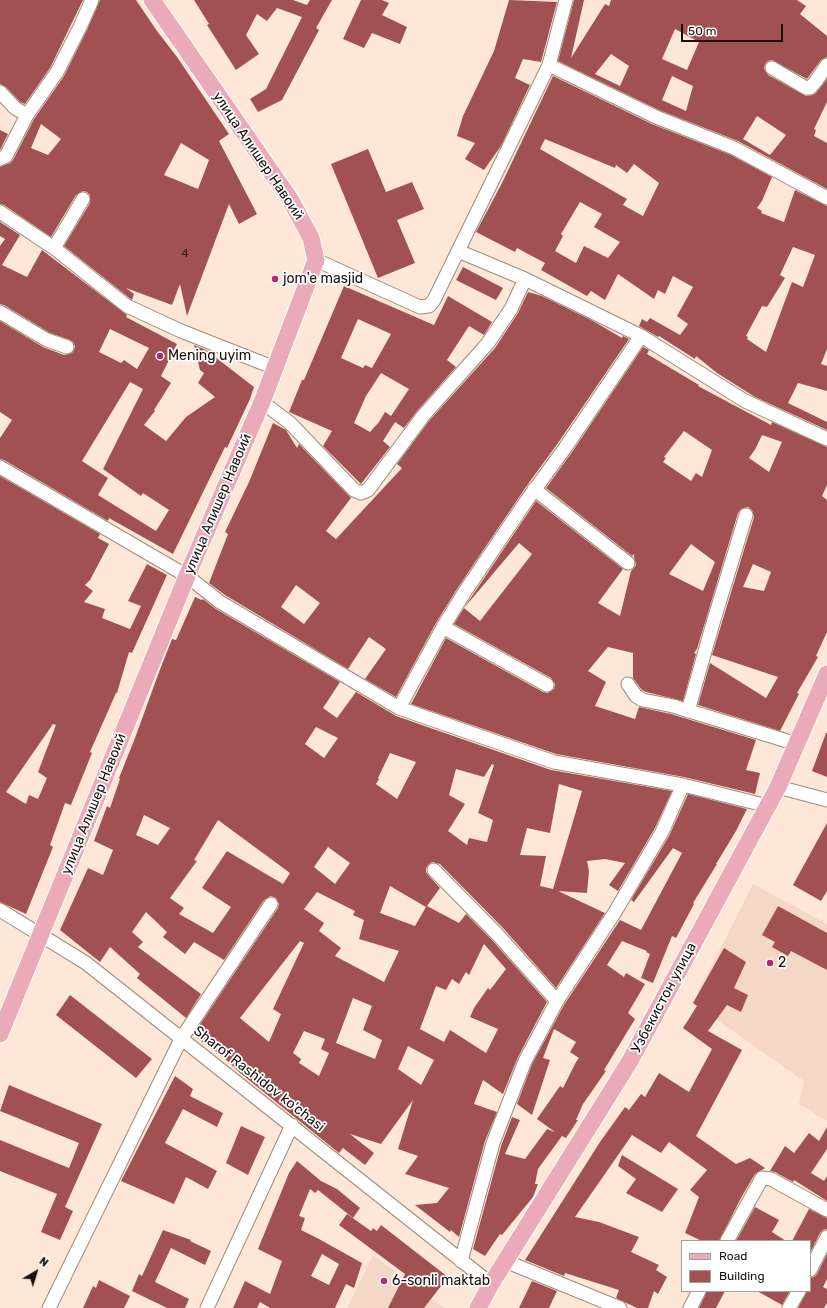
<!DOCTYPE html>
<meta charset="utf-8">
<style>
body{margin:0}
#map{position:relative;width:827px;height:1308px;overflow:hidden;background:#ffe7d8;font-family:Rubik,sans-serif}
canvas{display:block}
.legend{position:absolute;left:681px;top:1240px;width:130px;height:52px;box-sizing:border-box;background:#fff;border:1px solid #a39f9d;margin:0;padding:5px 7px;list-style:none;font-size:12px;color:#18100b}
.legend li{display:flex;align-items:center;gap:8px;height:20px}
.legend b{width:20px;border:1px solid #a39f9d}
.north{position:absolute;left:16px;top:1252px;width:40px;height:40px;-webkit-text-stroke:3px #fff;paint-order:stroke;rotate:38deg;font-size:11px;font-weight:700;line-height:16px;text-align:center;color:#18100b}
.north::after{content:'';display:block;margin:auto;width:14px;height:18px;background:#18100b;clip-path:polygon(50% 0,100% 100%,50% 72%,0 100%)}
.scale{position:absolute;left:681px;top:24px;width:102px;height:18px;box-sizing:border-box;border:2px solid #18100b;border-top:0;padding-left:5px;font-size:12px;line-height:14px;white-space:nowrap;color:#18100b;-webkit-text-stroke:3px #fff;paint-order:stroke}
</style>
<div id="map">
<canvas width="827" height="1308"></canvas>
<ul class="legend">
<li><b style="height:5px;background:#ebaab7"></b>Road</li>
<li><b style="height:11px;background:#a15151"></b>Building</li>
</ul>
<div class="north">N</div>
<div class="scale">50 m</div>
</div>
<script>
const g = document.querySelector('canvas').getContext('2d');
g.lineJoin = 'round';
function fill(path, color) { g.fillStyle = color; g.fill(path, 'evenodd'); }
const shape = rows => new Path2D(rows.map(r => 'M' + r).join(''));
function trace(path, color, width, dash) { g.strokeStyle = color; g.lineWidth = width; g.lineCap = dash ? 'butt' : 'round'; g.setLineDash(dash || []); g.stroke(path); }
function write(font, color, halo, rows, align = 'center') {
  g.font = font + ' Rubik,sans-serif'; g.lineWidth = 3.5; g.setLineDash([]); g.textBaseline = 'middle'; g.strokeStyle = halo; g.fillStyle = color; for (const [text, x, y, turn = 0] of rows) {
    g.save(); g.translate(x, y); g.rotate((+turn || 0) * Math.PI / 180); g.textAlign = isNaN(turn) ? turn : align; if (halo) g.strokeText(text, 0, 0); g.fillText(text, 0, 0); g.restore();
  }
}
fill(shape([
 [753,884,827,924,827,1121,799,1104,804,1081,693,1003],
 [373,1255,443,1307,443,1308,347,1308]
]), '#f4d7c4');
fill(shape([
 [0,0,83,0,50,68,25,104,20,102,6,87,0,84],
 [100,0,136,0,157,31,177,57,229,134,219,141,257,214,239,224,229,204,187,316,180,284,172,305,126,288,134,294,132,300,64,246,90,203,90,195,87,192,83,191,76,195,51,237,4,205,0,204,0,167,10,163,13,160,34,119,64,76,87,30],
 [41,124,61,139,48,155,31,148],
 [181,143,209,160,198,189,164,175],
 [194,0,293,0,307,5,310,0,332,0,316,28,319,30,282,100,258,112,250,99,266,89,302,17,277,8,267,21,257,14,246,35,259,54,236,70,207,25,209,24],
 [361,0,382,0,389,3,382,15,407,27,400,44,372,33,364,48,343,39],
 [509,0,557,2,541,62,523,59,515,78,530,85,501,146,484,170,465,159,475,143,457,136,463,116,494,51],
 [574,0,584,0,571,58,605,4,609,6,611,0,797,0,806,6,800,14,827,36,827,57,821,60,807,79,772,60,768,61,765,64,764,68,768,75,806,96,813,95,816,93,827,79,827,102,814,129,816,130,814,136,827,143,827,189,738,141,659,110,558,61],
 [675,29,699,42,687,70,662,59],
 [611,54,629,66,620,86,595,74],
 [672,76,693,86,686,111,662,100],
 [757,116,786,135,770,155,743,139],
 [553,76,652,124,731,155,772,177,762,201,757,208,762,211,761,213,784,222,795,190,827,206,827,349,821,364,827,366,827,391,798,383,788,403,827,422,827,430,755,397,717,373,696,356,695,359,659,336,658,337,639,326,642,319,647,322,650,318,680,335,688,324,677,316,693,287,673,276,665,294,658,290,654,299,618,274,605,300,591,291,587,296,541,270,545,263,517,248,515,252,476,232,502,183],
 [545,139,615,168,616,165,627,173,634,164,659,183,643,216,623,205,627,199,540,149],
 [580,202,602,214,594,227,620,242,608,258,584,246,576,263,555,251,563,236,561,234],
 [793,247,815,255,803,287,792,282,766,352,747,339,748,337,746,336,762,306,767,307,785,278,780,275],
 [0,130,8,134,0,150],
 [368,149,386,192,412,182,424,209,397,220,415,263,378,278,331,164],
 [0,222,20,235,2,265,27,277,42,250,127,315,126,317,177,344,161,376,171,383,154,410,155,411,144,425,166,441,186,417,215,397,198,383,204,373,200,370,194,345,206,350,254,387,250,399,227,448,225,447,173,554,109,518,108,521,4,460,0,459,0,438,12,420,0,412,0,321,43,347,64,355,72,353,74,350,75,346,73,342,70,340,50,333,4,305,0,304,0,246,5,239,0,236],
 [110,329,149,348,137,369,124,360,121,363,99,352],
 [130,382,143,389,103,469,141,496,143,493,169,510,156,531,98,495,108,478,82,461],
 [463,267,503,288,496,300,456,280],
 [344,286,434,325,448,296,492,322,484,335,469,326,447,360,456,367,417,411,404,428,395,422,383,441,390,447,361,484,323,446,332,431,289,412,302,380,304,380],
 [358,319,391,334,372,368,365,365,363,368,341,358],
 [381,373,409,389,391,416,385,412,379,422,370,432,354,423,366,396],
 [528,292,542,296,593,321,622,338,623,336,629,339,558,443,528,484,457,589,436,623,396,697,365,679,386,649,369,637,348,669,225,595,209,583,228,534,225,532,249,482,273,423,286,430,297,448,299,444,351,498,326,531,336,539,402,468,397,464,429,421,495,348,518,313],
 [296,585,320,603,304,624,281,607],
 [643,347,649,350,647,354,699,385,698,386,771,425,772,422,827,447,827,485,822,496,827,500,827,632,816,656,818,657,797,693,799,694,780,731,698,705,710,663,766,698,778,677,712,655,754,517,752,510,748,507,741,509,738,513,697,649,694,653,696,654,683,701,646,692,642,690,633,678,633,653,608,647,588,671,606,682,595,706,635,719,639,707,671,714,756,740,746,770,760,773,755,794,684,777,556,754,411,704,446,638,543,692,548,693,554,689,555,684,551,678,454,624,464,608,480,621,532,554,519,543,464,608,536,501,623,569,598,603,620,616,631,571,634,568,636,565,634,557,634,554,632,556,546,488,572,452],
 [684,431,712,450,702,477,696,473,691,481,663,462,666,458,664,457],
 [762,435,782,442,769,472,749,458,756,448],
 [691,544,715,562,703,591,669,574],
 [753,564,771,572,764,591,743,587],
 [0,476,100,534,98,538,109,544,90,580,85,585,93,591,84,602,105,609,102,618,130,629,141,606,128,601,147,564,167,575,132,653,129,652,117,693,116,693,90,752,92,753,71,805,65,803,50,845,53,847,26,914,0,902],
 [53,724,56,725,38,772,47,778,38,799,29,795,26,804,6,792],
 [195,597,202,600,203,599,216,609,340,682,323,708,337,718,356,692,396,716,551,770,672,791,655,828,618,891,609,885,625,863,605,859,587,861,589,871,587,893,558,891,605,913,556,988,503,928,440,864,432,862,429,864,426,868,426,872,428,875,440,888,427,906,459,923,466,914,491,939,547,1002,518,1057,503,1094,483,1080,474,1104,497,1112,485,1141,459,1237,451,1230,450,1232,415,1205,437,1203,449,1188,405,1174,418,1156,398,1149,413,1100,381,1144,350,1134,374,1153,365,1165,343,1148,339,1153,239,1072,222,1056,193,1035,278,908,279,904,276,898,271,896,264,900,224,960,194,942,185,954,163,937,167,932,146,912,132,932,143,942,138,947,201,994,186,1018,137,978,140,974,110,947,100,962,60,930,88,868,103,875,113,850,94,841,107,806,110,808,120,779,119,778,135,738,159,672,172,639,176,640],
 [316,727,338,738,324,758,305,744],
 [390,753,416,762,397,799,376,784,379,779,378,778],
 [492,764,494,765,478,813,493,820,487,842,469,838,467,845,448,831,465,804,449,795,456,769,484,777],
 [559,784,582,791,553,889,540,886,546,856,520,855,527,828,550,833],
 [144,815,170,828,158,845,136,835],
 [218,820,290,873,283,884,227,851,202,888,231,907,213,933,179,914,184,908,170,898,197,861,194,860],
 [328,847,350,863,335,884,314,867],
 [390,886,426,907,415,926,380,913],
 [317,892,355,911,353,915,364,920,359,939,399,951,384,982,335,956,341,948,319,931,324,923,304,909],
 [300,941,304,943,273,1009,281,1014,269,1042,240,1018],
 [484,944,506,969,490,990,488,988,474,1008,470,1017,498,1029,486,1053,450,1030,444,1042,420,1029,436,986,446,990,452,979,459,984,466,972,469,975],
 [353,998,372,1006,363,1030,382,1040,375,1059,336,1043],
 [304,1031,325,1039,321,1049,329,1053,319,1076,299,1063,301,1059,293,1053],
 [408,1046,434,1060,421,1085,398,1069],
 [826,733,827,733,827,777,812,771],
 [688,794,747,809,736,831,716,864,717,864,693,903,694,904,676,938,672,936,653,983,641,978,650,954,646,952,647,951,622,941,607,965,624,977,626,973,645,984,628,1013,635,1019,604,1070,606,1071,583,1104,576,1120,578,1120,566,1138,562,1136,538,1169,535,1184,538,1184,533,1197,502,1235,500,1234,485,1256,473,1249,501,1146,512,1117,520,1120,505,1154,525,1159,547,1129,555,1132,537,1119,560,1086,563,1088,576,1062,579,1058,570,1052,576,1042,554,1029,543,1058,550,1060,532,1115,517,1104,532,1064,564,1005,620,920,641,930,682,853,673,848,634,902,631,900,669,836],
 [827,823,827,891,821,901,793,885],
 [778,906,827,933,827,970,791,951,788,956,772,947,775,942,762,935],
 [724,948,746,962,734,988,748,995,741,1012,727,1005,708,1031,742,1050,696,1136,736,1164,750,1158,765,1168,755,1174,742,1196,719,1241,702,1241,685,1233,699,1197,690,1190,707,1170,669,1142,661,1153,632,1135,575,1217,599,1222,639,1237,631,1252,659,1265,656,1270,667,1277,658,1294,654,1291,648,1308,637,1308,616,1298,619,1290,565,1273,564,1276,525,1260,600,1142,625,1107,629,1110,641,1094,645,1097,659,1073,689,1092,712,1049,683,1028,697,1006,693,1003],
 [70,995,152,1059,136,1078,56,1015],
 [175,1076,193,1089,190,1096,223,1113,217,1127,183,1109,165,1143,217,1171,208,1189,186,1177,174,1204,121,1181],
 [9,1085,102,1124,65,1207,73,1211,60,1240,41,1232,57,1194,0,1171,0,1140,69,1168,79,1143,0,1111],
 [241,1126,265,1137,248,1175,226,1163],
 [827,1127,827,1149,811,1173,824,1181,827,1176,827,1201,794,1180,793,1182,775,1172,770,1171,785,1146,794,1153,809,1133,819,1141],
 [622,1155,678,1189,662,1212,626,1193,636,1179,618,1166],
 [297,1161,321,1181,337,1189,360,1208,353,1218,318,1190,315,1193,310,1189,299,1216,305,1218,301,1230,319,1239,362,1263,354,1288,346,1284,335,1308,270,1308,260,1302,257,1308,233,1308,245,1281,270,1294,282,1261,258,1249,289,1173],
 [322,1254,339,1264,329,1285,311,1276],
 [755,1207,779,1220,772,1232,786,1241,736,1241],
 [809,1209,827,1218,827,1229,823,1230,820,1233,810,1253,810,1241,792,1241],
 [347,1214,371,1231,373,1228,377,1231,381,1225,448,1277,424,1308,388,1308,405,1274,339,1225],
 [163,1230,191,1240,190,1241,211,1251,205,1265,171,1248,155,1282,189,1299,185,1308,167,1308,132,1291,139,1274,142,1276],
 [827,1254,827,1279,823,1287,827,1289,827,1303,824,1308,798,1308,807,1291,810,1291,810,1278,814,1277,817,1274],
 [99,1280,130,1296,124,1308,83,1308,93,1286,96,1288],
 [532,1281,557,1291,549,1308,519,1308],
 [707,1291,725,1291,716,1308,699,1308],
 [757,1291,790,1291,782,1305]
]), '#a15151');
const minor = shape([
 [549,65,566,0],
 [772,68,806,88,810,88,816,81,827,65],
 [0,92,15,108,27,115],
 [0,159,6,156,27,115,57,72,80,27,92,0],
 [0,212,54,248,127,306,181,331,275,368],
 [54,248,83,199],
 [458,251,549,65,656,117,734,148,827,198],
 [316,260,420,307,429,306,434,300,458,251,525,279,641,336,745,401,827,439],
 [0,312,47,340,67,347],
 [262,402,290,423,354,490,361,493,368,490,423,416,488,343,511,309,525,279],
 [0,467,187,576,220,602,399,708,554,762,683,785,768,806],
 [534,489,628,563],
 [443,627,547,685],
 [628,684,636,696,643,700,673,706,797,744],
 [399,708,443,627,464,593,527,500,565,448,641,336],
 [688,711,713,623,746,515],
 [778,787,827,800],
 [434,870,497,934,557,1001],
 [0,910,86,963,491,1284],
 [727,1241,762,1178,771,1179,827,1210],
 [461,1261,493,1143,525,1061,557,1001,615,912,662,832,683,785],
 [505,1261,620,1308],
 [810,1270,827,1237],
 [49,1308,181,1039,271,904],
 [207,1308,292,1125],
 [690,1308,699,1291],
 [789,1308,799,1291]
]);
const major = shape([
 [0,1034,187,576,262,402,316,260,311,238,290,199,152,0],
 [478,1308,491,1284,630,1061,778,787,827,674]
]);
trace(minor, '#9f8a7c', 15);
trace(major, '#fff', 19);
trace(minor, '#fff', 13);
trace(major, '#ebaab7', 17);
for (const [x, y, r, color] of [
 [275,279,4,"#b1296a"],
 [160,356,4,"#b1296a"],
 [770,963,4,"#b1296a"],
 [384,1281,4,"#b1296a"]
]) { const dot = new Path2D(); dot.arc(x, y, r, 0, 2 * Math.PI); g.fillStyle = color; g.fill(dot); trace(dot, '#fff', 1.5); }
write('12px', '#3a201c', null, [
 ["4",185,254]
]);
write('14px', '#18100b', '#fff', [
 ["улица Алишер Навоий",258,156,56],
 ["улица Алишер Навоий",218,504,-67],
 ["улица Алишер Навоий",94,804,-68],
 ["Узбекистон улица",664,998,-62],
 ["Sharof Rashidov ko'chasi",259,1079,38]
]);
write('14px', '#18100b', '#fff', [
 ["jom'e masjid",283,279],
 ["Mening uyim",168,356],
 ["2",778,963],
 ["6-sonli maktab",392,1281]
], 'left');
</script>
